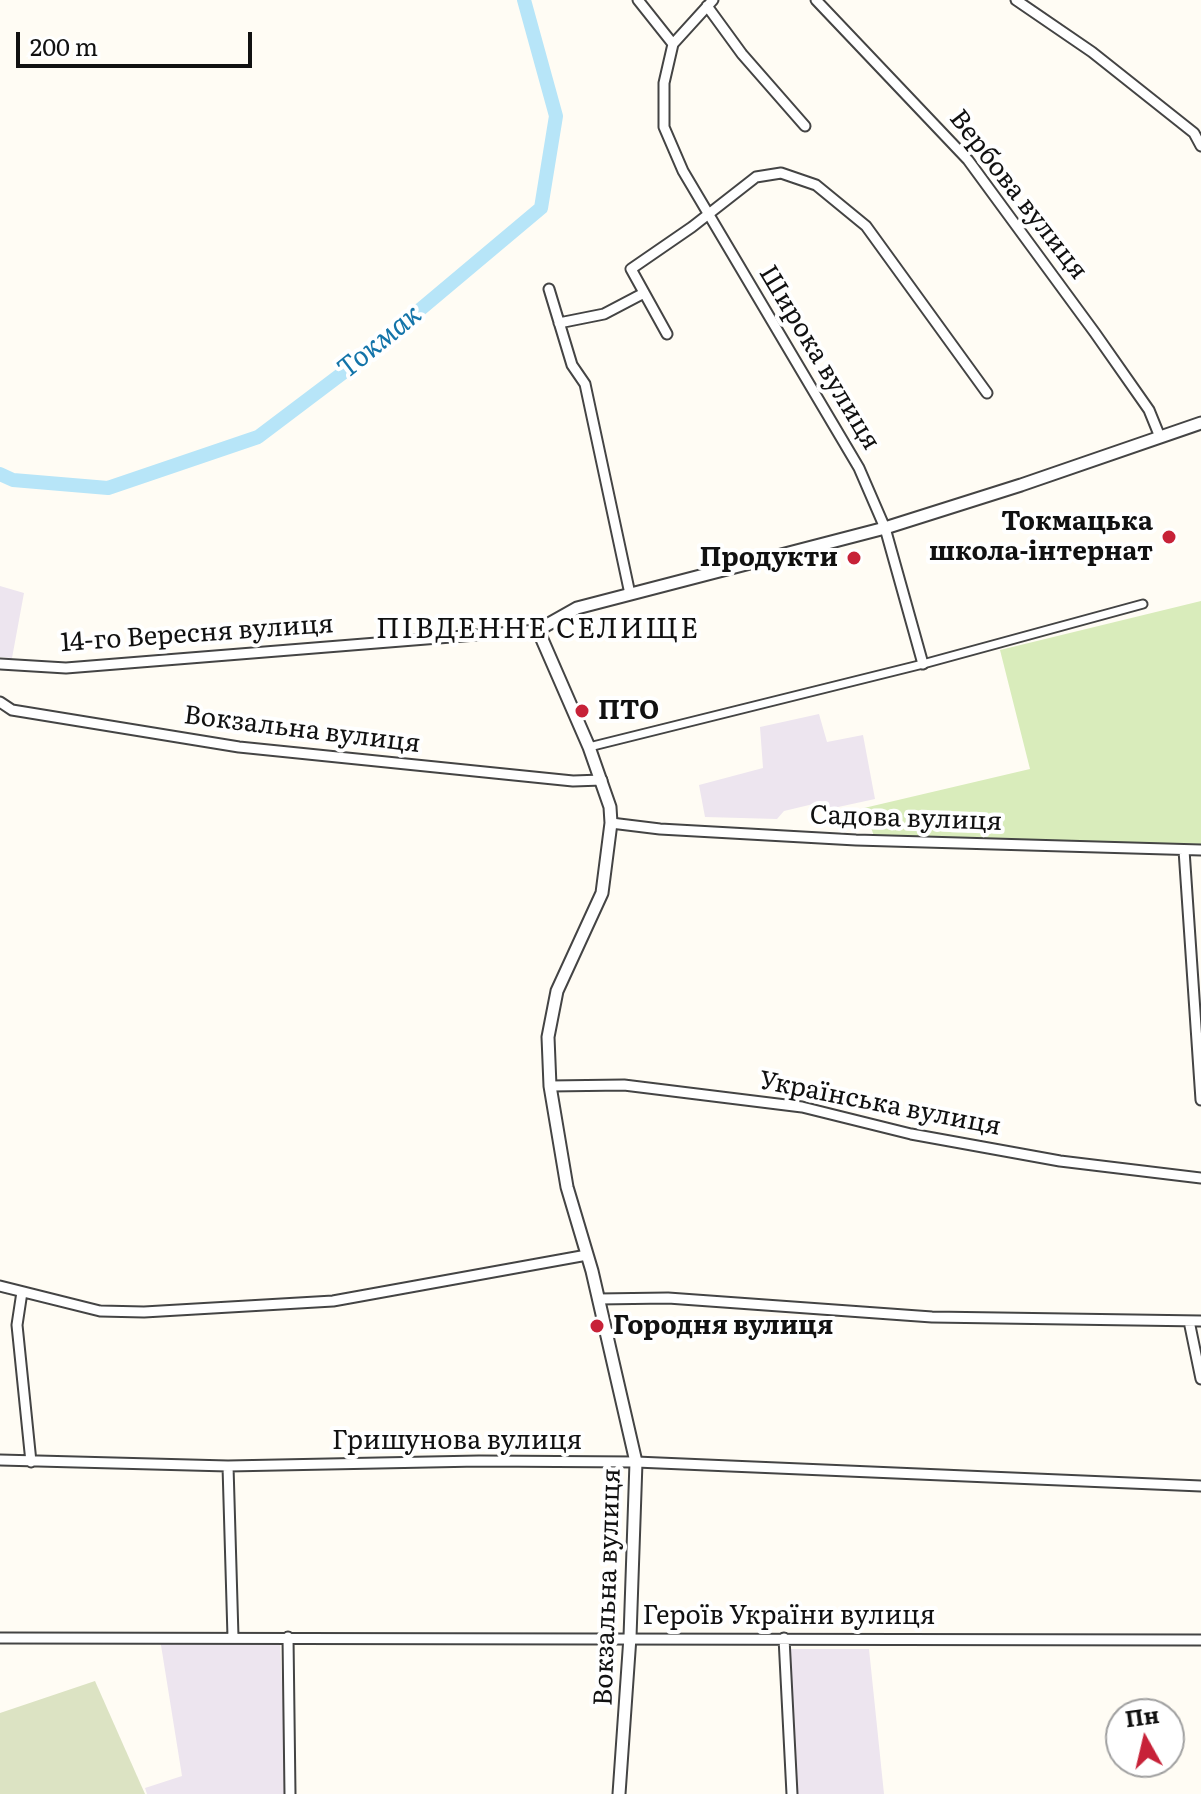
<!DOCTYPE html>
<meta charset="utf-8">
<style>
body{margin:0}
#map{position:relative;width:1201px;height:1794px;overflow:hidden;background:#fffcf4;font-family:Literata,serif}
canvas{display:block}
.north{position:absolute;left:1105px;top:1698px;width:80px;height:80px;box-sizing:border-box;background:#fff;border:2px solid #a0a0a0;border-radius:50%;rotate:352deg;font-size:22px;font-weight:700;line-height:32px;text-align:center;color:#111}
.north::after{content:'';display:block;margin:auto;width:28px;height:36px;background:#c72238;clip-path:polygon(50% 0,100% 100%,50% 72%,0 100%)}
.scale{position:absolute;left:16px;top:32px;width:236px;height:36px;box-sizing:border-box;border:4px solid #111;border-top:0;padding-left:10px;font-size:24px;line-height:28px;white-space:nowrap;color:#111;-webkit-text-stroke:6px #fff;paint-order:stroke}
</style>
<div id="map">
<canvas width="1201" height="1794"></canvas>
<div class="north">Пн</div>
<div class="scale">200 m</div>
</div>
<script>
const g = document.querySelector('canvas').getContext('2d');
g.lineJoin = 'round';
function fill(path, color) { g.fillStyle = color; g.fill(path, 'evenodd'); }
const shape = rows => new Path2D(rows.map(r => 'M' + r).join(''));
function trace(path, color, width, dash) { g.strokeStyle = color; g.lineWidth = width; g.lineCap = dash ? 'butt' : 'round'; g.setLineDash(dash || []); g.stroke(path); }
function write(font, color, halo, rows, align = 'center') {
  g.font = font + ' Literata,serif'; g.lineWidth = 8; g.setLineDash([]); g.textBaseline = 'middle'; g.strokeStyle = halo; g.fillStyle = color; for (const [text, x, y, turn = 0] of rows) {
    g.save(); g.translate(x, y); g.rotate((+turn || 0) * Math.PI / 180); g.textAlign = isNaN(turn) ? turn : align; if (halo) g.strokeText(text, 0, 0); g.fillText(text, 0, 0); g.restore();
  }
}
fill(shape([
 [0,586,24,593,12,658,0,657],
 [819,714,827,742,863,735,875,799,829,809,826,801,784,811,777,819,705,817,699,785,763,768,760,727],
 [160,1639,280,1641,287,1794,147,1794,145,1788,182,1776],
 [788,1649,869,1649,884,1794,798,1794]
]), '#ede5ef');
fill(shape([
 [1201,601,1201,844,874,836,864,808,1030,769,1000,650]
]), '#d9ecbb');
fill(shape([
 [95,1681,145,1794,0,1794,0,1713]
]), '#dce3c3');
trace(shape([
 [0,474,13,480,108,488,258,437,360,360,541,208,556,116,524,0]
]), '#b7e5f8', 14);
const pedestrian = shape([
 [589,747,923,664,1143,604]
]);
const minor = shape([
 [638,0,673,44],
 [713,0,673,44,664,83,664,127,683,171,859,468,885,528,923,664],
 [816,0,968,160,1095,333,1149,410,1160,437],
 [1016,0,1092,52,1194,133,1201,146],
 [707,6,742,54,805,126],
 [549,289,572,365,585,384,630,594],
 [559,323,604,314,644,293],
 [667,334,631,269,692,227,756,177,781,173,816,185,866,226,987,393],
 [0,664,66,668,538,630],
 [0,702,12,710,239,747,573,781,602,780],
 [611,823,660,829,856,840,1201,850],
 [1184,850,1201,1100],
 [550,1086,624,1085,802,1107,911,1134,1060,1161,1201,1178],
 [0,1286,100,1311,144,1312,333,1301,587,1255],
 [22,1292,17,1325,31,1462],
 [598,1299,668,1298,932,1317,1201,1321],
 [1189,1321,1201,1379],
 [0,1460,228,1466,479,1461,636,1462,1201,1486],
 [228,1466,233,1637],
 [288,1637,290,1794],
 [0,1638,1201,1640],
 [784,1638,792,1794]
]);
const tertiary = shape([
 [619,1794,630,1637,636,1462,592,1271,567,1187,550,1086,548,1037,557,991,602,893,611,823,610,807,589,747,538,630,577,608,885,528,1021,485,1201,423]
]);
trace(pedestrian, '#444', 11);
trace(minor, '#444', 13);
trace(tertiary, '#444', 15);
trace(pedestrian, '#fff', 7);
trace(minor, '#fff', 9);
trace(tertiary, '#fff', 11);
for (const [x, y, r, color] of [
 [1169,537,8,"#c72238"],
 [854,558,8,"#c72238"],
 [582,711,8,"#c72238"],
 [597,1326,8,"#c72238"]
]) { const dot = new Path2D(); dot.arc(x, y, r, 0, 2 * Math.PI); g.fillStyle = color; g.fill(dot); trace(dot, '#fff', 3); }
write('26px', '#111', '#fff', [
 ["Вербова вулиця",1018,195,52],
 ["Широка вулиця",819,358,59],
 ["14-го Вересня вулиця",197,634,-4],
 ["Вокзальна вулиця",302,730,7],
 ["Садова вулиця",906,819,2],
 ["Українська вулиця",880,1104,11],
 ["Гришунова вулиця",457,1441],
 ["Вокзальна вулиця",608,1587,-88],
 ["Героїв України вулиця",789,1616]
]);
write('bold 26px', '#111', '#fff', [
 ["Токмацька",1153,522],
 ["школа-інтернат",1153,552],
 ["Продукти",838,558],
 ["ПТО",598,711,"left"],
 ["Городня вулиця",613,1326,"left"]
], 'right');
write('italic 28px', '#1374a9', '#fff', [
 ["Токмак",380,342,-39]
]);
g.letterSpacing = '2px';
write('28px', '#111', '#fff', [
 ["ПІВДЕННЕ СЕЛИЩЕ",538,630]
]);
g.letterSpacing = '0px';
</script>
